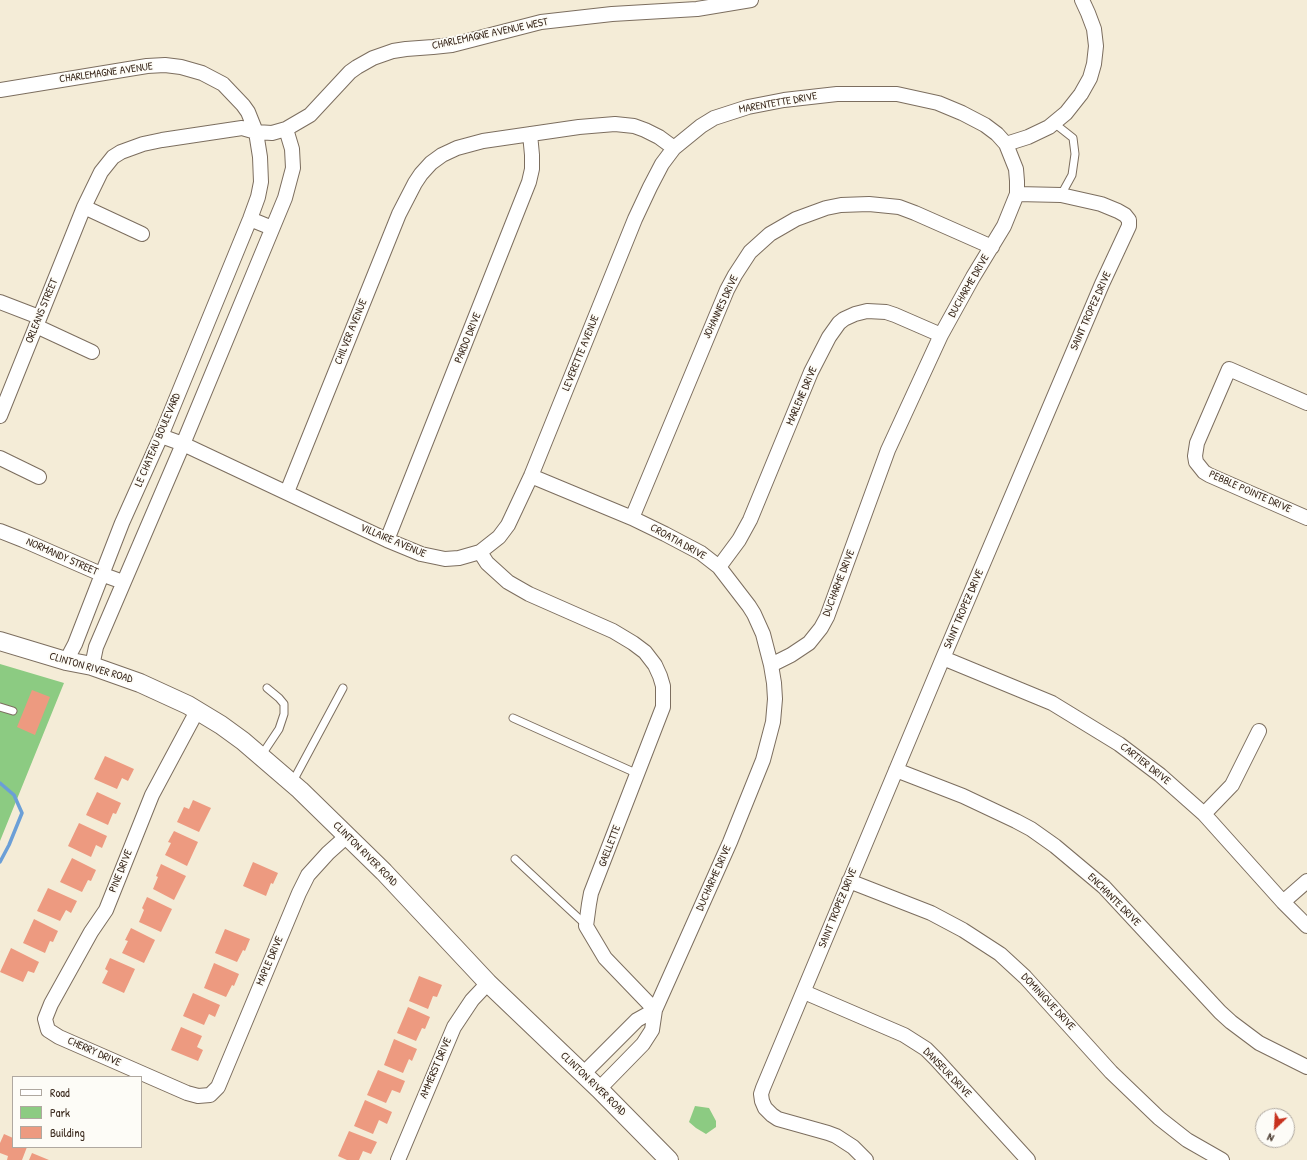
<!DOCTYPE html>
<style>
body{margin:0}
#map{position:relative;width:1307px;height:1160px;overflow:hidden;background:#f4ecd7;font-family:"Patrick Hand",sans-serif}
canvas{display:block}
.legend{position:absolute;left:12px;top:1076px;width:130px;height:72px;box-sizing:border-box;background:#fdfcf7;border:1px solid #afa8a0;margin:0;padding:5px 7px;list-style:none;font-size:12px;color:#3b2a1e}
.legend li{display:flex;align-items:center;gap:8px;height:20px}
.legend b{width:20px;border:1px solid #afa8a0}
.north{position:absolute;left:1255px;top:1108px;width:40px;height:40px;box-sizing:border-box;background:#fdfcf7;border:1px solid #afa8a0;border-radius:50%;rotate:205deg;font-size:11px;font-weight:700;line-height:16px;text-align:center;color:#3b2a1e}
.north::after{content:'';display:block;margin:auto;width:14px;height:18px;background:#c8321e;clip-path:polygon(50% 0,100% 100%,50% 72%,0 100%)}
</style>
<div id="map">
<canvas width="1307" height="1160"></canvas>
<ul class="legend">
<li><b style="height:5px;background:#fff"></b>Road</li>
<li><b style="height:11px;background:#8ccb82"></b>Park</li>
<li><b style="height:11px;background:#ed9a80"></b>Building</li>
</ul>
<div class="north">N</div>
</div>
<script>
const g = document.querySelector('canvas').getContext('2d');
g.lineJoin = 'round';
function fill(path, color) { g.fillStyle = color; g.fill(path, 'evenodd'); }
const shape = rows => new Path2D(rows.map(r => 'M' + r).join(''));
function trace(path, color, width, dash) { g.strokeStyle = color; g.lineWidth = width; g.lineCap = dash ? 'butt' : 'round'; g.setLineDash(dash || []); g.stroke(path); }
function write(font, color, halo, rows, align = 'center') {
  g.font = font + ' "Patrick Hand",sans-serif'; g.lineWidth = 3.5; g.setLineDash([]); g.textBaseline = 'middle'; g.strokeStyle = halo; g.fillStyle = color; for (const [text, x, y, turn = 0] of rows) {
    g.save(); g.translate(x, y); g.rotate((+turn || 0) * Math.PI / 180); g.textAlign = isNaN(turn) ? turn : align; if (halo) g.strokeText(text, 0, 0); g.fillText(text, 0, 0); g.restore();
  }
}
fill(shape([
 [0,664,64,683,0,841],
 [695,1106,709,1108,716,1121,716,1127,706,1134,696,1128,689,1122]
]), '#8ccb82');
trace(shape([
 [0,783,14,795,22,813,9,845,0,862]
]), '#6b9fd7', 3.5);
fill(shape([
 [32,690,50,697,35,735,17,727],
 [105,756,134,769,128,781,122,778,117,789,94,779],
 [97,792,121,803,116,814,113,813,108,825,86,815],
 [193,800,211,808,199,832,177,822,184,807,189,809],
 [79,823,107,836,102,848,96,845,91,857,68,846],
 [174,831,198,842,187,866,165,855,171,843,168,842],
 [72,858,96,870,91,881,88,880,82,892,60,882],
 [253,862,278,873,273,884,271,883,266,896,243,886],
 [161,864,186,876,174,900,153,889,158,877,156,876],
 [48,888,77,901,71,913,66,910,60,921,37,911],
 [147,897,172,909,161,932,139,922,144,910,142,908],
 [34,919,58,931,53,942,50,941,45,953,23,943],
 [131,928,155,940,144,963,122,953,128,941,125,940],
 [225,929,250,939,245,951,243,950,237,962,215,953],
 [11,948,39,962,34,973,28,971,23,982,0,972],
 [110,958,135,969,124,993,102,983,108,971,105,969],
 [214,963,239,974,234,986,232,985,226,997,204,988],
 [419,976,442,985,437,997,433,996,428,1009,409,1001],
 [193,993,220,1005,215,1017,209,1014,204,1025,183,1016],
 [408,1007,430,1017,425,1029,422,1028,416,1041,397,1033],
 [181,1027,202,1036,197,1047,203,1050,198,1061,171,1050],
 [394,1039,417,1049,412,1061,409,1059,403,1073,384,1065],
 [378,1070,405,1081,400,1093,392,1090,386,1103,367,1095],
 [365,1100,392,1112,387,1124,379,1120,373,1134,354,1126],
 [349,1131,377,1142,371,1154,363,1151,359,1160,347,1160,338,1156],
 [4,1134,13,1138,13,1147,27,1147,22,1160,7,1160,8,1156,0,1153,0,1143],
 [32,1153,49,1160,29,1160]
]), '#ed9a80');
const service = shape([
 [1054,123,1073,138,1075,154,1072,175,1061,195],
 [0,707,13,711],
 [513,718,638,774],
 [261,756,279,729,284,714,284,704,279,698,267,688],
 [292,783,343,688],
 [515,859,586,925]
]);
const minor = shape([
 [0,90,147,66,165,65,181,67,202,73,223,84,243,105,248,112,256,132,260,157,261,182,258,197,250,219,161,436,122,523,75,644,66,661],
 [1006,144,1028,137,1049,127,1066,113,1081,94,1090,78,1094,64,1096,46,1094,29,1088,13,1082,0],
 [84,207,142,234],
 [250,219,272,228],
 [0,302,39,317],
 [36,326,92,352],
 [1307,403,1229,369,1197,443,1195,456,1196,462,1204,472,1209,475,1307,518],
 [0,416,84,207,101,172,113,157,121,152,143,144,162,140,242,128,256,132,272,133,286,129,310,115,350,72,357,67,373,58,393,51,406,49,433,47,452,45,541,22,612,14,697,9,751,0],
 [161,436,183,444,387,540,421,554,445,559,459,558,480,552,487,563,508,582,529,594,613,631,633,643,645,652,655,665,660,676,663,686,663,707,591,893,589,904,586,926,605,958,655,1010],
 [0,458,39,477],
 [531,476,632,518,665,534,701,553,719,567,749,606,754,614,763,634,771,665,774,683,775,699,773,722,763,760,730,842,655,1010,652,1030,643,1044,599,1089],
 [287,492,399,214,415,183,421,174,431,163,442,155,457,148,483,141,579,127,615,124,634,126,645,130,659,137,674,148],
 [632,518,727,290,735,275,750,252,770,234,796,219,826,208,841,205,869,204,899,207,915,213,992,247],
 [0,531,23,540,101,574,123,582],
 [387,540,529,182,532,169,532,155,530,134],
 [480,552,499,537,508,525,516,508,531,476,635,219,650,187,662,164,674,148,701,126,714,118,748,107,784,100,837,94,897,94,938,103,962,113,985,125,997,134,1006,144,1016,169,1017,181,1017,194,1004,226,973,277,941,335,888,450,827,617,821,628,809,643,791,655,771,665],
 [719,567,739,540,750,520,811,372,829,337,839,323,844,319,855,314,867,311,886,312,895,315,941,335],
 [943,658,1052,703,1119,744,1160,775,1204,814,1283,902,1307,926],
 [92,666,96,647,183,444,285,198,293,168,292,149,286,129],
 [197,711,152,795,106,910,91,932,51,1004,45,1019,48,1030,59,1037,187,1093,198,1096,210,1095,218,1087,299,893,308,875,328,853,347,836],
 [896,770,963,796,1016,821,1031,829,1055,846,1104,887,1220,1012,1231,1022,1259,1043,1307,1067],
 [1204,814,1232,785,1259,731],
 [849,881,931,913,963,930,1000,954,1025,977,1111,1072,1159,1118,1187,1140,1222,1160],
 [1283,902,1307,881],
 [804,992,904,1035,926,1049,936,1059,1028,1160],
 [583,1074,637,1020,655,1010],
 [398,1160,454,1027,472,1000,488,983],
 [866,1160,853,1147,836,1136,828,1133,778,1119,772,1115,765,1108,762,1101,761,1094,763,1088,943,658,1102,284,1129,226,1129,220,1125,215,1118,211,1101,204,1061,195,1017,194]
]);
const tertiary = shape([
 [0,641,66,661,92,666,140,683,188,705,221,725,243,741,300,790,384,872,488,983,599,1089,669,1160]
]);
trace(service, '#7c6e5f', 9);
trace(minor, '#7c6e5f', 16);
trace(tertiary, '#7c6e5f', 20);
trace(service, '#fff', 7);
trace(minor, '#fff', 14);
trace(tertiary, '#fff', 18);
write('11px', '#3b2a1e', '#fdfcf7', [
 ["CHARLEMAGNE AVENUE WEST",490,34,-12],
 ["CHARLEMAGNE AVENUE",106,73,-8],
 ["MARENTETTE DRIVE",778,103,-10],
 ["DUCHARME DRIVE",969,286,-60],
 ["JOHANNES DRIVE",721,307,-65],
 ["ORLEANS STREET",42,311,-68],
 ["SAINT TROPEZ DRIVE",1091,311,-66],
 ["CHILVER AVENUE",351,332,-68],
 ["PARDO DRIVE",468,338,-68],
 ["LEVERETTE AVENUE",581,353,-68],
 ["MARLENE DRIVE",802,396,-67],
 ["LE CHATEAU BOULEVARD",158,440,-67],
 ["PEBBLE POINTE DRIVE",1250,492,24],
 ["VILLAIRE AVENUE",393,541,23],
 ["CROATIA DRIVE",678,542,29],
 ["NORMANDY STREET",62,557,24],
 ["DUCHARME DRIVE",839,583,-69],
 ["SAINT TROPEZ DRIVE",964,609,-67],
 ["CLINTON RIVER ROAD",91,668,16],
 ["CARTIER DRIVE",1145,764,38],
 ["GAELLETTE",610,846,-69],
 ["CLINTON RIVER ROAD",365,854,45],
 ["PINE DRIVE",121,871,-68],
 ["DUCHARME DRIVE",714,878,-66],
 ["ENCHANTE DRIVE",1114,900,45],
 ["SAINT TROPEZ DRIVE",838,908,-68],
 ["MAPLE DRIVE",270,961,-67],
 ["DOMINIQUE DRIVE",1048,1002,47],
 ["CHERRY DRIVE",94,1052,24],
 ["AMMERST DRIVE",436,1068,-67],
 ["DANSEUR DRIVE",947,1073,46],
 ["CLINTON RIVER ROAD",593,1084,44]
]);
</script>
